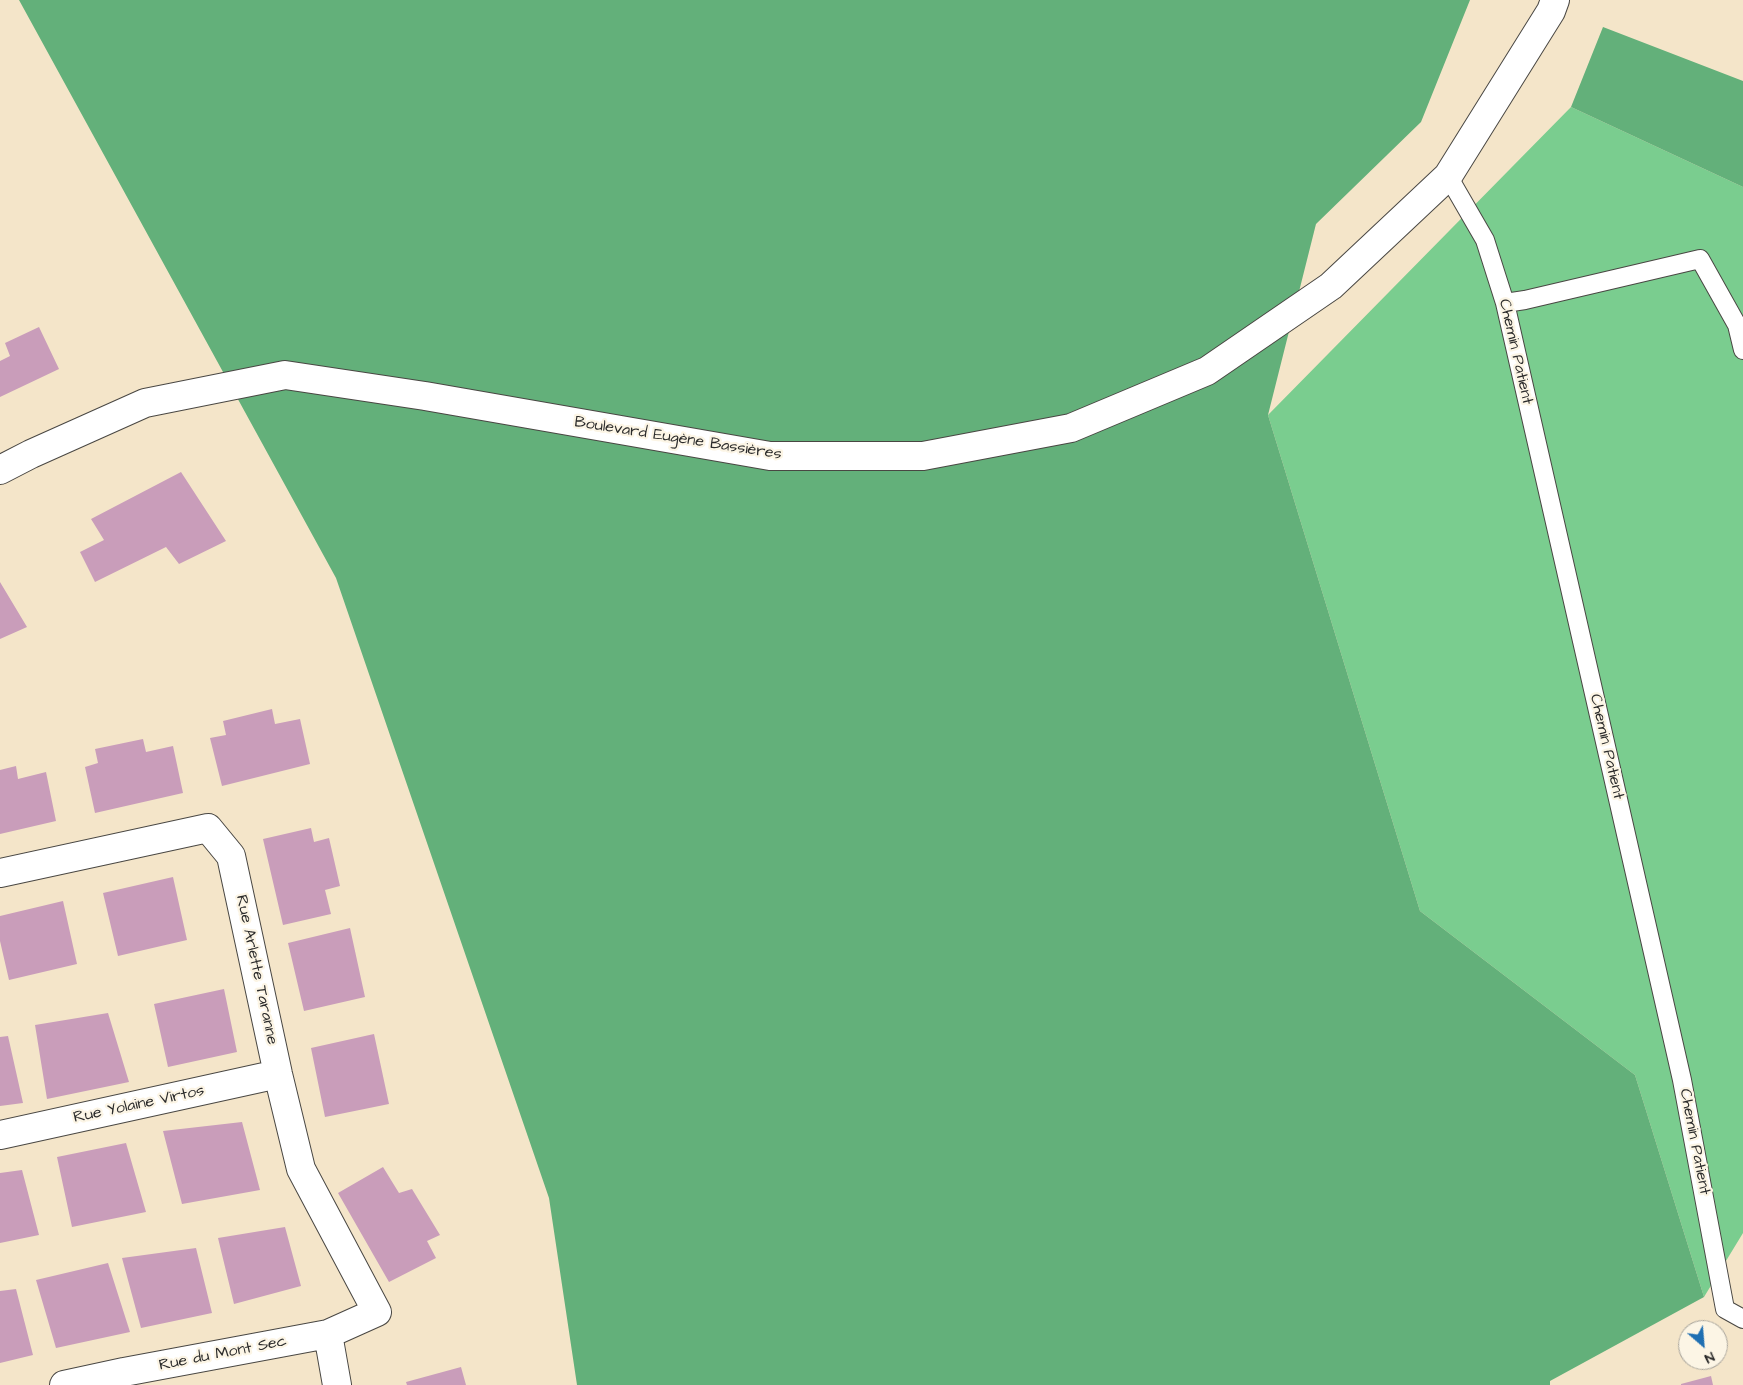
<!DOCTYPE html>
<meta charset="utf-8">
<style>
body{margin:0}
#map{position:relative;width:1743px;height:1385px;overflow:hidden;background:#f4e5c9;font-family:"Architects Daughter",sans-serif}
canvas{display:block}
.north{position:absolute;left:1678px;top:1320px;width:50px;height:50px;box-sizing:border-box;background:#fcf5e5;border:1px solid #a8a49b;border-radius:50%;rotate:153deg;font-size:14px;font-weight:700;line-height:20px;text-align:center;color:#2b2b2b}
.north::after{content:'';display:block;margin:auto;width:18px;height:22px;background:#1f6fb2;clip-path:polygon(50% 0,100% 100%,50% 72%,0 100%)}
</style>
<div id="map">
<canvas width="1743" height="1385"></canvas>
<div class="north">N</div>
</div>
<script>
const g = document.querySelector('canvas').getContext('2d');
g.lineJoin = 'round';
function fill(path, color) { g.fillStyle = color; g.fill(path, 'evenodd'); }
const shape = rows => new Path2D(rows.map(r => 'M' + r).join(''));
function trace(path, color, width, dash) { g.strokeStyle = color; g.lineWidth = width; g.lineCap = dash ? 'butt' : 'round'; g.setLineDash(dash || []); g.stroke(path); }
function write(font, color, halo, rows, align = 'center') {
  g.font = font + ' "Architects Daughter",sans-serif'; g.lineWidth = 4.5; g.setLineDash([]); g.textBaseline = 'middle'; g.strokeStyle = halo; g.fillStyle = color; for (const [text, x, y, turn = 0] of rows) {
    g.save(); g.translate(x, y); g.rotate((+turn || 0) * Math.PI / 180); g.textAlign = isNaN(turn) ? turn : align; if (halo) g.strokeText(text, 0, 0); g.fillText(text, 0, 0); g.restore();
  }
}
fill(shape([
 [1571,107,1743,187,1743,1233,1704,1297,1635,1075,1420,911,1268,415]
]), '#7acd8f');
fill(shape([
 [19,0,1470,0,1421,122,1316,224,1268,415,1420,911,1635,1075,1704,1297,1550,1381,1550,1385,577,1385,549,1198,336,578],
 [1603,27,1743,81,1743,187,1571,107]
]), '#63b07a');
fill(shape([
 [39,327,59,369,0,397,0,361,10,356,5,343],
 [181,472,226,541,179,564,166,547,95,582,80,552,104,540,91,519],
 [0,582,27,627,0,639],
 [272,709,275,724,300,719,310,764,222,786,210,738,226,735,223,721],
 [143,739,146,752,173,746,183,793,95,813,85,767,98,763,95,749],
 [16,766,18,779,46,772,56,821,0,834,0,770],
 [311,828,314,842,329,838,340,886,325,890,331,914,283,925,263,839],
 [173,877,187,940,118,956,103,893],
 [63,901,77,964,9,980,0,941,0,916],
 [350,928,365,997,304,1011,288,943],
 [224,989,237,1052,168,1067,154,1004],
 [108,1013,129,1082,47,1099,35,1025],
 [374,1034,389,1104,325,1117,311,1048],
 [8,1036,23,1103,0,1106,0,1037],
 [242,1122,260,1190,182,1204,163,1131],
 [126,1143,146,1212,72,1227,57,1157],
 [383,1167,399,1193,412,1189,440,1235,427,1241,436,1258,389,1282,338,1193],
 [22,1170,39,1235,0,1243,0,1173],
 [285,1227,301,1286,234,1304,218,1238],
 [196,1248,212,1313,141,1328,122,1258],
 [108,1263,130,1332,56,1348,36,1280],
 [16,1289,33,1355,0,1363,0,1291],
 [461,1367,466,1385,407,1385,406,1382],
 [1711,1376,1713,1385,1681,1385,1681,1384]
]), '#c99dba');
const lane = shape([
 [1448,176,1485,240,1505,303,1682,1080,1725,1309,1743,1319],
 [1505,303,1525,300,1700,259,1737,325,1743,350]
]);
const street = shape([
 [0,873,208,828,231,856,278,1074,301,1169,377,1312,328,1334,124,1372,64,1385],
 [0,1135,278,1074],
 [328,1334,337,1385]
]);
const secondary = shape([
 [0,470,31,454,145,403,285,375,425,396,770,456,923,456,1071,428,1207,371,1331,286,1448,176,1551,11,1555,0]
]);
trace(lane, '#494743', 20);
trace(street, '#494743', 30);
trace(secondary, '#494743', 30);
trace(lane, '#fff', 18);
trace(street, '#fff', 28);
trace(secondary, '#fff', 28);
write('16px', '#2b2b2b', '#fcf5e5', [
 ["Chemin Patient",1515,352,77],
 ["Boulevard Eugène Bassières",678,439,9],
 ["Chemin Patient",1606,747,77],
 ["Rue Arlette Taranne",256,970,78],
 ["Rue Yolaine Virtos",139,1105,-12],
 ["Chemin Patient",1694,1142,79],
 ["Rue du Mont Sec",223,1354,-11]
]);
</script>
